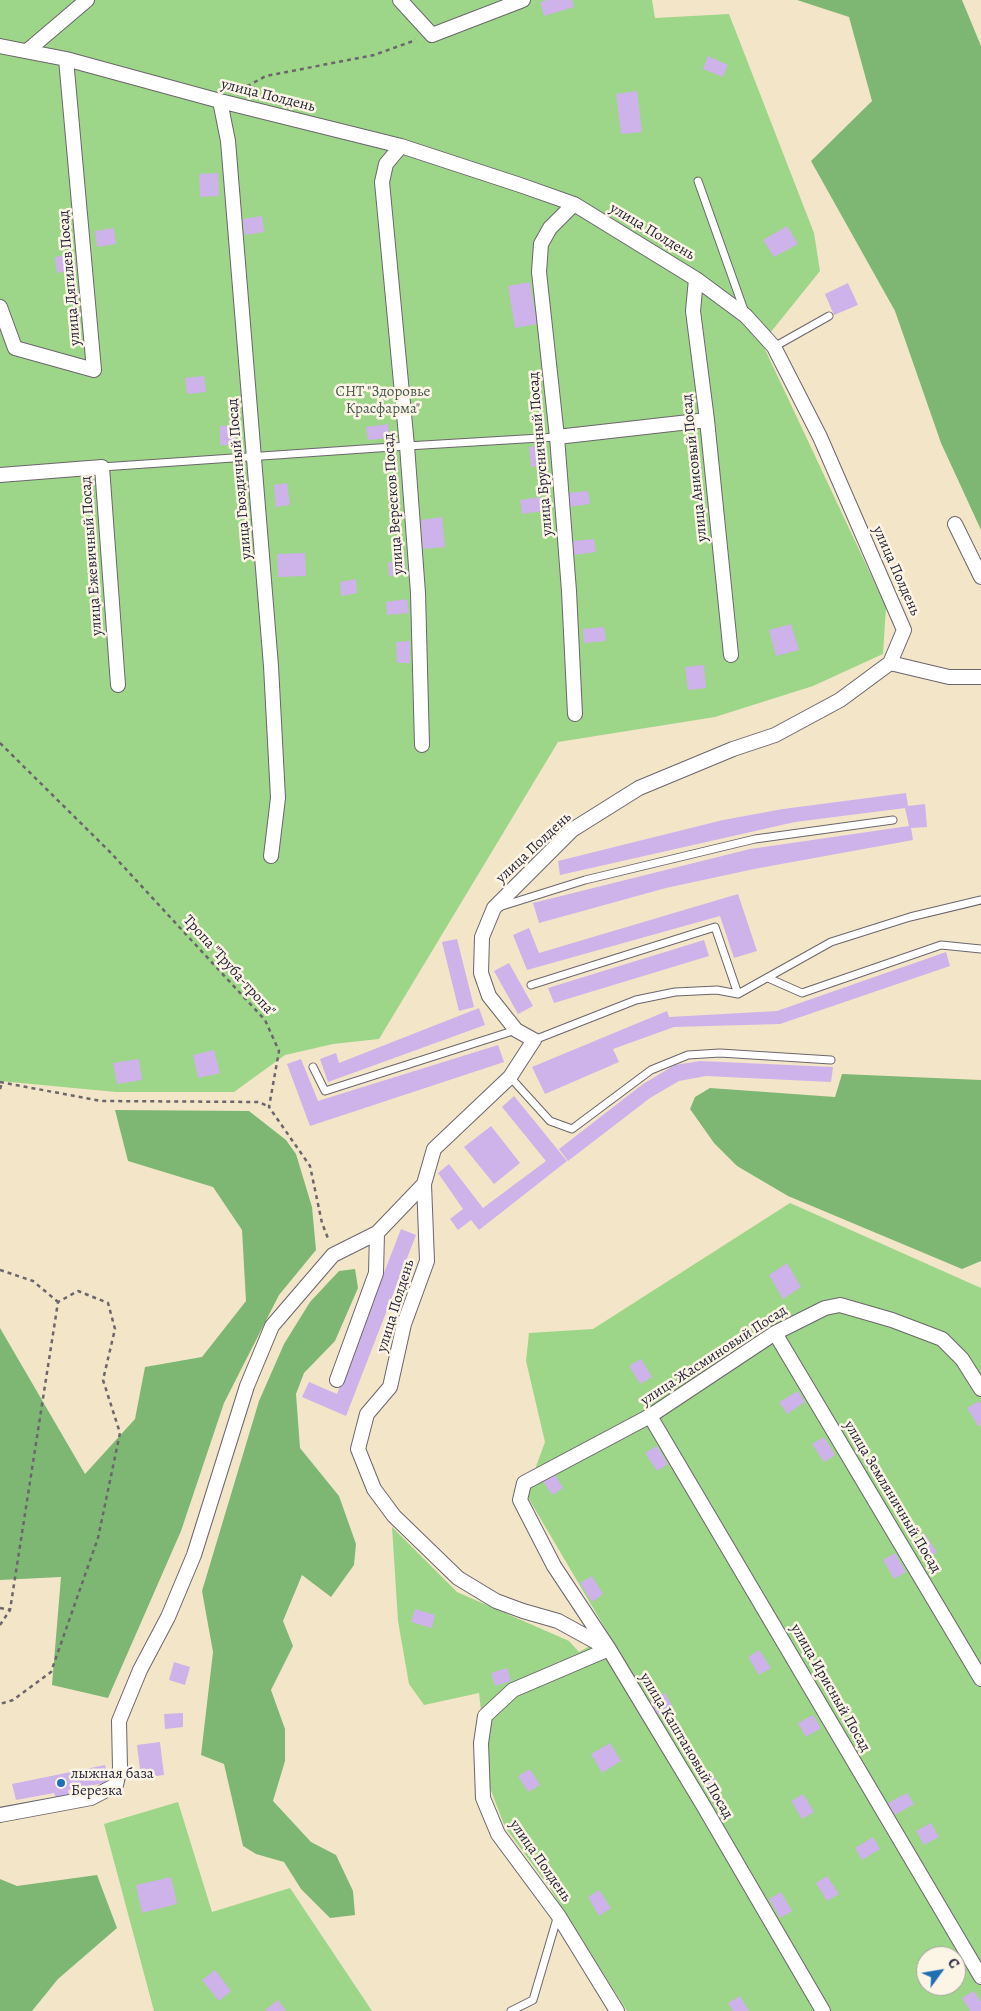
<!DOCTYPE html>
<meta charset="utf-8">
<style>
body{margin:0}
#map{position:relative;width:981px;height:2011px;overflow:hidden;background:#f3e5c8;font-family:Alegreya,serif}
canvas{display:block}
.north{position:absolute;left:916px;top:1946px;width:50px;height:50px;box-sizing:border-box;background:#fcf5e5;border:1px solid #a5a1a1;border-radius:50%;rotate:58deg;font-size:14px;font-weight:700;line-height:20px;text-align:center;color:#22223b}
.north::after{content:'';display:block;margin:auto;width:18px;height:22px;background:#1f6fb2;clip-path:polygon(50% 0,100% 100%,50% 72%,0 100%)}
</style>
<div id="map">
<canvas width="981" height="2011"></canvas>
<div class="north">С</div>
</div>
<script>
const g = document.querySelector('canvas').getContext('2d');
g.lineJoin = 'round';
function fill(path, color) { g.fillStyle = color; g.fill(path, 'evenodd'); }
const shape = rows => new Path2D(rows.map(r => 'M' + r).join(''));
function trace(path, color, width, dash) { g.strokeStyle = color; g.lineWidth = width; g.lineCap = dash ? 'butt' : 'round'; g.setLineDash(dash || []); g.stroke(path); }
function write(font, color, halo, rows, align = 'center') {
  g.font = font + ' Alegreya,serif'; g.lineWidth = 5; g.setLineDash([]); g.textBaseline = 'middle'; g.strokeStyle = halo; g.fillStyle = color; for (const [text, x, y, turn = 0] of rows) {
    g.save(); g.translate(x, y); g.rotate((+turn || 0) * Math.PI / 180); g.textAlign = isNaN(turn) ? turn : align; if (halo) g.strokeText(text, 0, 0); g.fillText(text, 0, 0); g.restore();
  }
}
fill(shape([
 [0,0,652,0,655,18,729,14,814,233,820,271,762,343,886,607,883,654,813,686,715,717,558,742,379,1039,333,1044,285,1055,234,1092,116,1092,0,1081],
 [790,1203,981,1288,981,2011,627,2011,549,1887,505,1827,490,1788,479,1693,424,1705,409,1684,398,1621,392,1527,457,1592,569,1641,579,1652,609,1635,526,1494,545,1442,526,1361,529,1333,593,1329],
 [926,1956,956,1956,956,1986,926,1986],
 [178,1802,212,1912,290,1888,372,2011,154,2011,104,1824]
]), '#9dd688');
fill(shape([
 [797,0,962,0,981,46,981,530,941,443,895,311,811,161,872,101,849,17],
 [842,1074,981,1080,981,1261,962,1269,788,1196,737,1166,714,1143,690,1109,695,1097,710,1088,835,1097],
 [115,1110,249,1111,286,1140,296,1154,312,1207,316,1250,279,1295,224,1403,181,1531,108,1698,52,1685,61,1577,0,1580,0,1328,85,1474,135,1419,145,1367,202,1357,246,1301,242,1230,213,1187,128,1161],
 [355,1269,358,1288,335,1341,304,1373,296,1394,300,1448,339,1496,356,1544,354,1565,331,1597,302,1575,283,1621,293,1646,271,1690,285,1729,285,1761,273,1801,311,1842,336,1855,353,1891,355,1915,330,1918,301,1889,284,1862,256,1854,243,1846,224,1764,201,1755,213,1652,202,1591,259,1401,284,1344,310,1302,339,1271],
 [97,1875,117,1928,58,1979,32,2011,0,2011,0,1879,17,1886]
]), '#7eb774');
fill(shape([
 [548,0,572,0,574,7,544,16,540,2],
 [708,56,728,65,723,77,703,69],
 [637,91,642,132,621,134,616,94],
 [218,173,219,196,200,197,199,174],
 [262,216,264,232,245,235,243,219],
 [787,226,798,244,774,257,763,240],
 [114,228,116,244,97,247,95,231],
 [74,254,76,270,57,273,55,257],
 [530,282,537,324,515,328,508,286],
 [848,283,858,305,834,315,825,294],
 [204,376,206,392,187,394,185,378],
 [388,424,390,438,368,440,366,427],
 [235,425,236,445,220,445,220,426],
 [546,445,548,465,531,467,529,447],
 [287,483,290,505,276,507,274,485],
 [588,491,590,504,568,507,566,493],
 [541,497,543,511,522,514,520,500],
 [442,517,445,547,423,549,421,520],
 [594,539,596,552,574,555,573,541],
 [305,553,306,576,278,577,277,554],
 [405,561,406,574,389,576,388,562],
 [356,579,357,593,341,596,340,582],
 [407,599,409,613,387,615,386,602],
 [791,624,799,650,776,656,769,630],
 [604,627,606,641,584,643,583,629],
 [410,641,410,663,397,663,396,642],
 [704,665,706,688,688,690,685,667],
 [906,793,908,806,925,804,927,827,911,828,913,840,754,869,666,888,539,923,533,903,750,849,909,826,905,808,795,822,560,875,558,861,723,820,783,809],
 [738,894,757,951,734,958,720,916,527,970,513,935,529,928,539,953],
 [457,939,474,1007,459,1011,442,942],
 [704,940,709,956,554,1003,548,988],
 [946,952,950,966,780,1024,674,1027,613,1049,619,1062,545,1094,532,1067,667,1011,669,1017,777,1011],
 [509,963,533,1006,518,1014,494,971],
 [479,1008,485,1025,328,1082,320,1059,336,1053,339,1063],
 [498,1045,504,1062,310,1126,287,1064,301,1059,318,1101],
 [214,1050,220,1073,198,1078,193,1055],
 [139,1059,142,1080,117,1084,113,1063],
 [700,1061,833,1067,831,1082,706,1076,679,1081,650,1098,568,1161,559,1149,643,1084,675,1065],
 [514,1096,567,1161,479,1230,471,1220,458,1230,450,1219,463,1209,438,1173,449,1164,483,1208,546,1161,502,1107],
 [491,1126,520,1163,494,1184,464,1147],
 [401,1229,416,1235,346,1416,302,1397,309,1382,337,1394],
 [787,1263,801,1287,783,1299,769,1275],
 [641,1359,652,1377,640,1384,629,1366],
 [798,1391,805,1402,787,1414,779,1402],
 [979,1401,981,1404,981,1425,979,1427,967,1408],
 [824,1437,835,1455,824,1462,812,1444],
 [657,1446,668,1464,657,1471,645,1453],
 [554,1473,563,1488,552,1495,543,1481],
 [925,1534,937,1552,925,1559,914,1541],
 [895,1553,906,1572,894,1579,883,1560],
 [592,1576,603,1594,592,1602,580,1583],
 [415,1609,435,1615,432,1628,411,1622],
 [759,1650,771,1668,759,1675,748,1657],
 [174,1662,190,1667,185,1685,169,1680],
 [507,1668,511,1681,495,1686,491,1673],
 [665,1693,673,1707,658,1715,650,1701],
 [183,1713,183,1727,165,1729,164,1714],
 [813,1715,821,1728,806,1737,798,1723],
 [160,1742,164,1775,141,1778,137,1745],
 [610,1743,621,1761,602,1773,591,1754],
 [105,1765,109,1782,68,1790,69,1795,56,1798,54,1793,16,1800,12,1784],
 [530,1769,540,1785,528,1792,518,1776],
 [712,1773,721,1788,709,1796,700,1780],
 [907,1793,914,1804,895,1815,888,1803],
 [803,1794,814,1812,802,1819,791,1801],
 [931,1823,939,1837,924,1845,916,1831],
 [873,1837,880,1849,862,1860,855,1848],
 [827,1876,839,1894,827,1901,816,1883],
 [171,1877,177,1904,142,1913,136,1885],
 [599,1890,611,1908,599,1916,588,1897],
 [781,1892,792,1911,780,1918,769,1899],
 [956,1963,963,1976,956,1980],
 [215,1970,231,1991,219,2001,202,1980],
 [974,1991,981,2002,981,2011,970,2011,962,1998],
 [740,1996,749,2011,733,2011,728,2003],
 [278,2000,286,2011,264,2011]
]), '#ceb2ea');
const service = shape([
 [698,181,745,313],
 [774,347,829,316],
 [102,467,407,446,557,437],
 [499,907,585,880,755,839,893,820],
 [768,978,802,993,941,945,981,949],
 [531,985,715,927,738,994],
 [534,1040,636,1000,675,992,717,990,738,994,831,942,910,917,981,900],
 [313,1067,325,1091,516,1030],
 [510,1077,550,1121,572,1129,651,1070,688,1055,720,1053,831,1060],
 [511,2011,533,2000,558,1915]
]);
const minor = shape([
 [400,0,432,35,523,0],
 [0,46,66,59,220,101,401,146,520,185,574,204,696,279,746,316,774,347,820,437,904,630,890,663,840,700,775,735,733,749,639,788,572,830,494,908,482,937,481,973,489,996,516,1030,534,1040,510,1077,434,1149,424,1184,427,1261,404,1324,390,1387,367,1414,358,1449,374,1489,394,1516,458,1578,496,1601,523,1611,558,1621,609,1649],
 [27,51,87,0],
 [220,101,228,141,271,666,278,798,271,856],
 [401,146,386,164,382,182,407,446,418,593,422,745],
 [574,204,550,228,541,244,539,272,557,437,569,591,575,714],
 [696,279,693,311,707,420,731,655],
 [0,307,15,348,94,370,66,59],
 [557,437,707,420],
 [0,475,102,467,118,685],
 [955,524,981,577],
 [890,663,949,677,981,677],
 [775,1333,981,1679],
 [337,1380,376,1273,377,1233],
 [650,1416,981,1977],
 [609,1649,513,1690,485,1716,481,1743,483,1798,498,1834,558,1915,617,2011],
 [0,1815,91,1798,116,1785,120,1768,119,1721,140,1670,168,1617,194,1555,247,1386,272,1326,333,1255,377,1233,424,1184],
 [823,2011,703,1805,609,1649,554,1566,520,1500,524,1483,650,1416,775,1333,825,1308,840,1305,892,1320,942,1339,962,1359,981,1389]
]);
trace(service, '#6b666c', 9);
trace(minor, '#6b666c', 16);
trace(shape([
 [240,90,266,76,374,55,416,40],
 [0,743,111,853,265,1020,279,1051,269,1107,310,1166,322,1223,329,1241],
 [0,1082,101,1101,259,1102,269,1107],
 [0,1089,2,1083],
 [0,1270,33,1281,58,1302],
 [0,1608,10,1610],
 [0,1625,10,1610,58,1302,78,1291,108,1303,115,1329,103,1380,120,1433,98,1538,51,1672,13,1700,0,1704]
]), '#6b666c', 2.5, [4, 4]);
trace(service, '#fff', 7);
trace(minor, '#fff', 14);
for (const [x, y, r, color] of [
 [61,1783,5,"#1f6fb2"]
]) { const dot = new Path2D(); dot.arc(x, y, r, 0, 2 * Math.PI); g.fillStyle = color; g.fill(dot); trace(dot, '#fcf5e5', 2); }
write('15px', '#22223b', '#fcf5e5', [
 ["улица Полдень",268,96,14],
 ["улица Полдень",652,232,31],
 ["улица Дягилев Посад",70,278,-95],
 ["улица Брусничный Посад",541,454,-95],
 ["улица Анисовый Посад",695,468,-96],
 ["улица Гвоздичный Посад",240,479,-95],
 ["улица Вересков Посад",394,504,-94],
 ["улица Ежевичный Посад",92,556,-94],
 ["улица Полдень",896,571,66],
 ["улица Полдень",534,848,-43],
 ["Тропа \"Труба-тропа\"",229,966,48],
 ["улица Полдень",396,1306,-73],
 ["улица Жасминовый Посад",714,1356,-33],
 ["улица Земляничный Посад",892,1497,59],
 ["улица Ирисный Посад",830,1688,60],
 ["улица Каштановый Посад",686,1746,59],
 ["улица Полдень",540,1861,55]
]);
write('15px', '#475852', '#fcf5e5', [
 ["СНТ \"Здоровье",383,392],
 ["Красфарма\"",383,409]
]);
write('15px', '#22223b', '#fcf5e5', [
 ["лыжная база",71,1774],
 ["Березка",71,1791]
], 'left');
</script>
